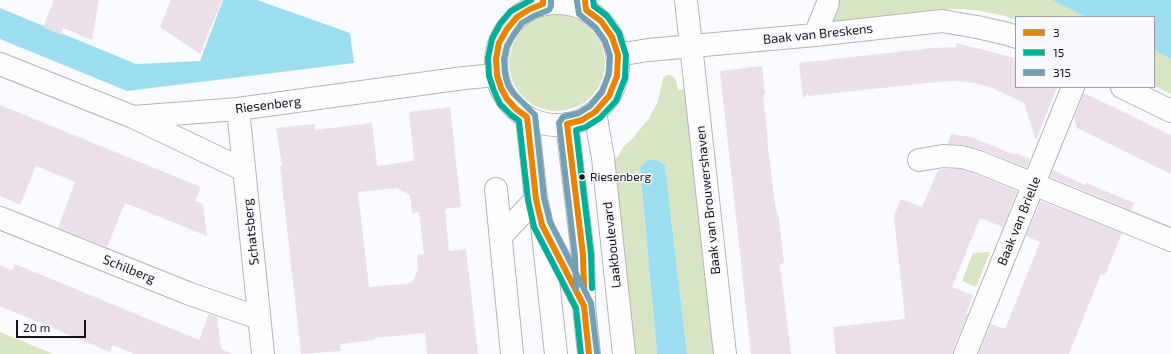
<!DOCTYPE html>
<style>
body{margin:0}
#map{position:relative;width:1171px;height:354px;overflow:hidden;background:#f9fbfe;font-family:"Exo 2",sans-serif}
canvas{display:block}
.legend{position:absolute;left:1015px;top:16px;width:140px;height:72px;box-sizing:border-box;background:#f8faff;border:1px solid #9d9ea2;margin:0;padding:5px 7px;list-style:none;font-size:12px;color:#141517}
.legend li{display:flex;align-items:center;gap:8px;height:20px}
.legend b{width:20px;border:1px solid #9d9ea2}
.scale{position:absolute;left:16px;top:320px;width:70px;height:18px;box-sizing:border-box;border:2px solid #141517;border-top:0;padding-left:5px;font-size:12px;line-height:14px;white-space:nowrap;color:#141517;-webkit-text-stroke:3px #f8faff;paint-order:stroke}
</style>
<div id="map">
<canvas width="1171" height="354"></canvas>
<ul class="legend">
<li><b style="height:5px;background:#e98300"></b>3</li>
<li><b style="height:5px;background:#00af98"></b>15</li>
<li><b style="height:5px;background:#74a0b6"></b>315</li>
</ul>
<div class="scale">20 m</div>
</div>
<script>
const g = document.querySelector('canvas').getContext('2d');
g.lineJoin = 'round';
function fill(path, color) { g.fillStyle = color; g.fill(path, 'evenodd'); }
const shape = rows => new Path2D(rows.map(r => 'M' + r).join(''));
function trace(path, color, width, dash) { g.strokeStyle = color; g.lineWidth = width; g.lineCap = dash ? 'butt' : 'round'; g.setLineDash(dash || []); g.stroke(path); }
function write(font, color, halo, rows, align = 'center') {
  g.font = font + ' "Exo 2",sans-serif'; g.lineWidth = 3; g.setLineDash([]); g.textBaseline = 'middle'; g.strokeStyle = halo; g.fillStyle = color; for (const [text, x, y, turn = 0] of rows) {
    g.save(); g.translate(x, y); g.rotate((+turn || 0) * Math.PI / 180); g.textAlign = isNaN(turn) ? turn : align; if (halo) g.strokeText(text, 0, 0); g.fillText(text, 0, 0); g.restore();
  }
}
fill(shape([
 [837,0,1052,0,1086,17,1016,17,1016,20,1005,16,975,10,954,9,941,10,835,24,832,23,830,12],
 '509 63a48 48 0 1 1 96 0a48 48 0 1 1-96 0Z',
 [1154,50,1171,59,1171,94,1154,86],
 [669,75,673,76,676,80,678,90,687,89,716,354,687,354,665,165,657,160,640,168,657,354,631,354,610,164,619,155,623,147,632,139,648,120,658,101,663,78,665,76],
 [990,252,976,287,962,281,973,253],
 [0,332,53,354,0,354]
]), '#d8e5c5');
fill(shape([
 [223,0,257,0,350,33,354,63,127,91,0,39,0,8,136,64,200,61],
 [1052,0,1171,0,1171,59,1154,50,1154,17,1086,17],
 [647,160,657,160,665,165,687,354,657,354,640,168]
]), '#9cdeef');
fill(shape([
 [54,0,99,0,92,40,63,28,61,35,43,27],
 [171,0,222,0,200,54,160,27],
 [956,43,1016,58,1016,87,1057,87,1036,140,1024,103,990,87,974,83,955,81,937,82,808,96,808,93,803,98,799,63,933,48,956,47],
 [762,66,765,94,763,95,768,138,767,139,775,205,779,219,784,263,780,264,791,354,751,354,720,71],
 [1084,93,1171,135,1171,174,1077,128,1074,118],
 [0,105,201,187,195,201,203,204,207,236,125,203,107,247,58,228,75,182,36,166,20,205,0,196],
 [450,107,461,207,445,209,449,251,466,249,478,354,427,354,425,333,374,338,375,340,340,344,341,351,301,354,280,166,282,166,276,128,315,124,315,130,372,123,377,166,414,161,409,112],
 [397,188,410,195,412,213,419,212,424,254,417,255,418,269,412,283,369,287,358,192],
 [951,134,971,137,1015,155,1016,153,1030,159,1027,168,983,150,965,145,948,144],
 [944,169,960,169,975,174,1017,191,1003,227,980,218,952,287,973,295,966,314,968,314,953,349,953,354,836,354,833,327,905,319,894,216,901,199,922,207,938,170],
 [1053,170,1085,185,1086,183,1134,203,1131,210,1050,177],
 [1041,201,1122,233,1105,275,1101,274,1069,354,978,354,991,324,1005,329,1026,277,1040,242,1026,236],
 [15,264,199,340,209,314,217,317,221,349,232,354,134,354,113,345,110,352,0,306,0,265,12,270]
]), '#ebdfe8');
const minor = shape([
 [543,0,543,4],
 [686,0,725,354],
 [815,35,828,3],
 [618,55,648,50,815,35,942,21,977,27,1008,34,1016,37],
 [0,64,133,117,244,170],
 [1122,87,1171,111],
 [238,109,263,354],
 [133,117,238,109,464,78,497,75],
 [567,124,583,255,584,306,589,354],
 [919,160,943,156,962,157,979,162,1171,240],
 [496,189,512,354],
 [0,218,190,294,259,318],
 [542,226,582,301],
 [501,236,536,199],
 [965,354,1073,87]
]);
const major = shape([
 '496 64a61 61 0 1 1 122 0a61 61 0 1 1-122 0Z',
 [595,112,603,158,624,354],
 [527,117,536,199,542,225,556,354]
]);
trace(minor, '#b3b4b6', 24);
trace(major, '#b3b4b6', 24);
trace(minor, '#fefeff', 22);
trace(major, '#fefeff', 22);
trace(shape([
 [543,0,543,4,530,9,517,17,507,29,499,43,496,59,497,75,501,88,507,99,516,109,527,117,536,199,542,225,584,306,589,354],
 [584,288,583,255,567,124,582,120,595,112,609,96,617,76,618,55,612,37,601,21,586,10,585,0]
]), '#e98300', 6);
trace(shape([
 [531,0,511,11,500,24,492,39,488,58,489,76,494,91,500,104,511,115,519,121,528,200,534,227,576,308,581,354],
 [592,288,591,254,576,130,586,127,600,118,616,101,625,78,626,55,619,33,607,16,594,6,593,0]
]), '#00af98', 6);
trace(shape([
 [551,0,551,6,549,10,534,16,522,23,514,34,507,46,504,59,505,74,508,85,514,94,535,115,544,198,550,222,591,303,597,353],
 [576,288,575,256,559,123,563,117,579,113,590,106,602,92,609,74,610,56,605,41,595,27,579,14,577,1]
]), '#74a0b6', 6);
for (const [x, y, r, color] of [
 [582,177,3.5,"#141517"]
]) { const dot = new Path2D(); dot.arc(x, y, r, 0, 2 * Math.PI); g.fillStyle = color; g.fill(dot); trace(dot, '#f8faff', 1.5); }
write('12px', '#141517', '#f8faff', [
 ["Riesenberg",590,177]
], 'left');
write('13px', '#141517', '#f8faff', [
 ["Baak van Breskens",818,34,-6],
 ["Riesenberg",268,105,-7],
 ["Baak van Brouwershaven",708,200,-96],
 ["Baak van Brielle",1019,221,-68],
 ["Schatsberg",251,232,-96],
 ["Laakboulevard",612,245,-96],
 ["Schilberg",129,269,22]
]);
</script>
